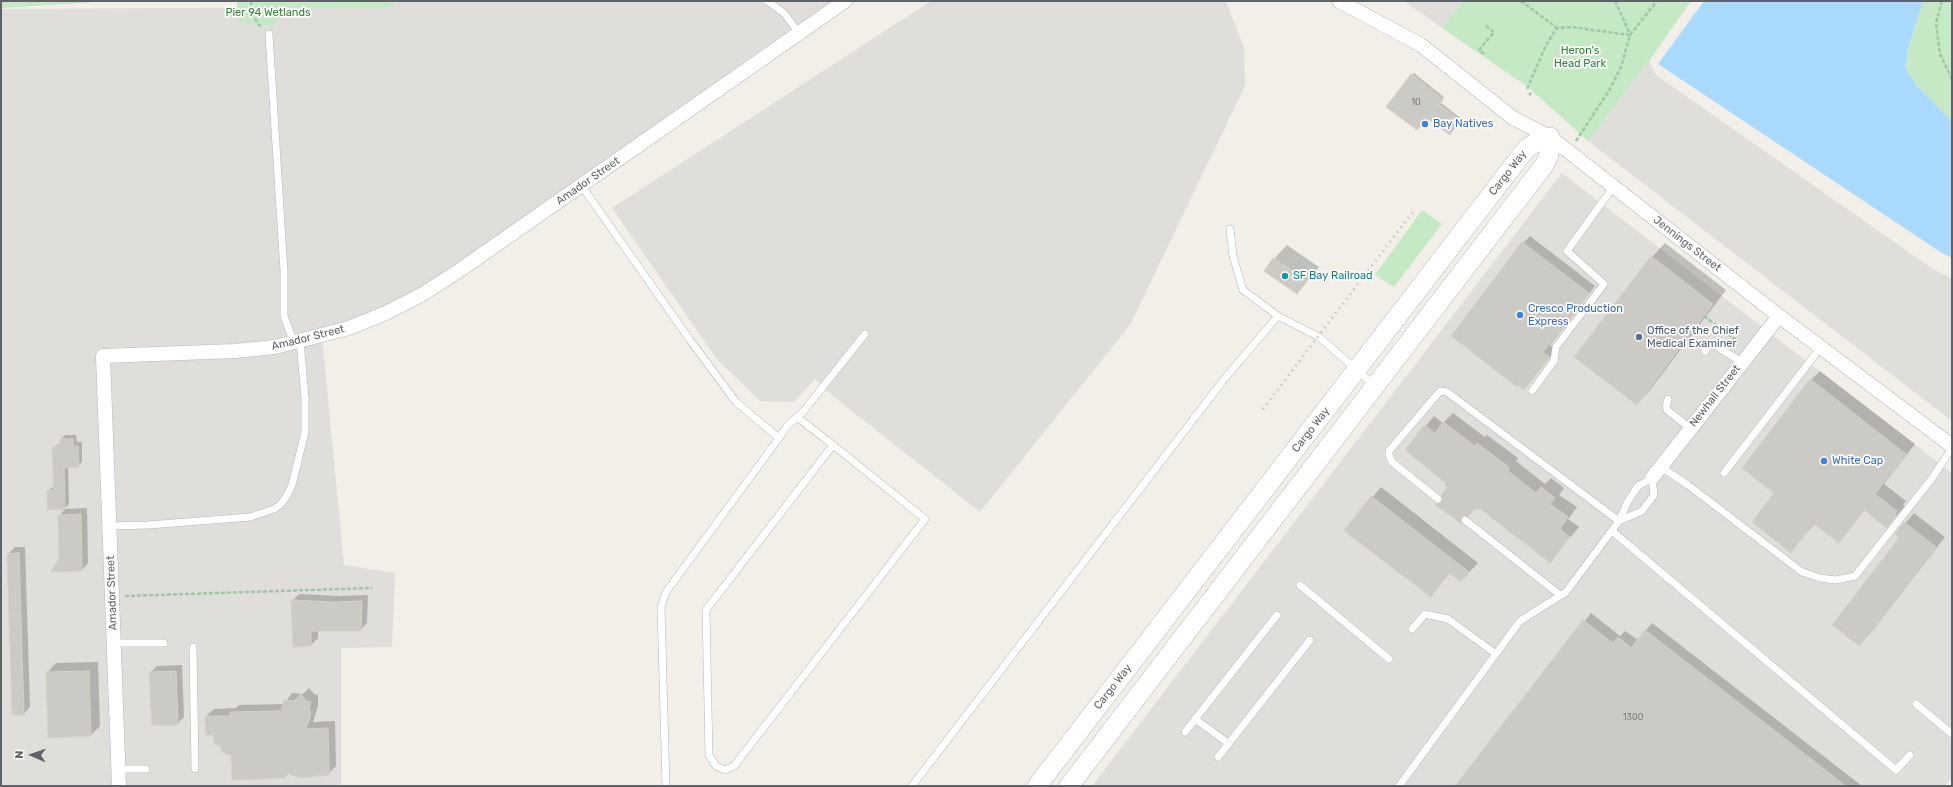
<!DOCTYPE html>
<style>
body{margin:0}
#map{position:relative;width:1953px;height:787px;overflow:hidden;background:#f1efe8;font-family:Rubik,sans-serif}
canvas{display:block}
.frame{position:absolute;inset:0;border:2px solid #5f6368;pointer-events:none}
.north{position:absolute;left:12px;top:735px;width:40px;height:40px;-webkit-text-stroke:3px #fff;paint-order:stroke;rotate:272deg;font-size:11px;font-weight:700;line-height:16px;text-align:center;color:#5f6368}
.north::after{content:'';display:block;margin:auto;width:14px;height:18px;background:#5f6368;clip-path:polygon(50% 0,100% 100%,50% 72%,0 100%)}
</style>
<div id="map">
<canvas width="1953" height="787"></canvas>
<div class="frame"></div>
<div class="north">N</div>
</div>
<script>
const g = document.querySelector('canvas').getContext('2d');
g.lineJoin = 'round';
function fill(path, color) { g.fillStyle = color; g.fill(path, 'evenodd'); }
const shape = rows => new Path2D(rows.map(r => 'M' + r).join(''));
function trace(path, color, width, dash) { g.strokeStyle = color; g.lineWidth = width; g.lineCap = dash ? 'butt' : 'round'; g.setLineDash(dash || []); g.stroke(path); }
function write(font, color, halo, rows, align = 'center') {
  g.font = font + ' Rubik,sans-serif'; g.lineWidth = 3.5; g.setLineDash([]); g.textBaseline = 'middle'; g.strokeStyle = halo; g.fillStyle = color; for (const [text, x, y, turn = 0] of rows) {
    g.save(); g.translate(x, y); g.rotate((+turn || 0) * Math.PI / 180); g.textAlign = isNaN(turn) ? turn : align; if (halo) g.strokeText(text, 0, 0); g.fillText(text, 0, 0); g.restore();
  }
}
fill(shape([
 [399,1,845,1,394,309,322,336,344,565,395,573,392,647,341,648,341,786,1,786,1,9,390,7],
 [931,1,1226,1,1244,48,1245,86,1130,325,980,512,833,396,815,379,794,402,760,401,716,358,612,208],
 [1404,1,1463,1,1442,28],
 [1649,61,1656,75,1933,269,1952,279,1952,421,1588,141],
 [1562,173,1952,473,1952,779,1944,786,1092,786]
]), '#e0deda');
fill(shape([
 [1,1,112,1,1,8],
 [237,1,399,1,390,7,284,8,284,15,271,26,238,21],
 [1463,1,1691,1,1649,61,1588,141,1528,87,1442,28],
 [1923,1,1952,1,1952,121,1916,85,1906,69,1907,52],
 [1422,210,1442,224,1394,287,1375,275]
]), '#c5e8c5');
fill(shape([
 [1704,1,1923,1,1907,52,1906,69,1916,85,1952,121,1952,258,1942,253,1658,64]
]), '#aadaff');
fill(shape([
 [1414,73,1444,97,1440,102,1462,119,1452,132,1428,117,1412,75],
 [1530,236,1595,286,1550,345,1556,350,1524,389,1517,384,1523,243],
 [1665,243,1726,290,1650,390,1637,404,1652,257],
 [1287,245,1319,267,1297,293,1274,259],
 [1820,371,1915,444,1884,484,1906,501,1903,505,1905,506,1887,526,1865,510,1839,542,1815,523,1791,551,1776,493,1811,380],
 [1453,413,1485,437,1487,435,1518,458,1516,461,1545,484,1551,478,1564,488,1559,495,1577,507,1568,519,1579,527,1550,561,1479,507,1475,508,1462,523,1436,504,1449,487,1447,483,1406,450,1434,416,1443,423],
 [65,435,76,435,77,442,82,442,82,462,78,466,68,467,69,504,65,508,48,490,55,486,53,448,61,443,61,439],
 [1381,487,1478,563,1461,581,1451,572,1430,596,1345,531],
 [87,508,88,563,82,570,60,559,59,516,65,509],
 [1914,513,1945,537,1868,636,1859,645,1901,537,1896,534],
 [15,547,25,547,30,707,24,714,8,554],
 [299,594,339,596,368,595,367,623,360,630,318,629,318,638,311,645,294,646,292,601],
 [1591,613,1620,636,1625,631,1638,640,1652,623,1862,786,1457,786],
 [98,662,100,726,91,735,47,673,56,663],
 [182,665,184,717,177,724,150,673,157,666],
 [309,688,314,694,318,695,318,706,313,722,335,721,336,766,328,774,289,773,285,777,232,754,221,745,214,734,206,716,214,709,236,708,239,705,284,704,292,693,303,694]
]), '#0003');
const building = shape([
 [1411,74,1443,100,1439,105,1460,121,1450,135,1428,119,1417,130,1386,107,1411,74],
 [1522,242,1589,293,1543,352,1550,357,1524,390,1517,385,1516,386,1451,336,1522,242],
 [1651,256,1713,304,1637,405,1574,357,1651,256],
 [1273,258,1307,281,1297,294,1264,271,1273,258],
 [1810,379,1906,454,1875,494,1897,511,1895,514,1896,516,1887,528,1864,510,1839,543,1813,523,1791,553,1752,522,1774,493,1742,468,1810,379],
 [1443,422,1475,446,1477,443,1510,468,1508,471,1536,493,1541,487,1555,498,1550,504,1568,517,1560,529,1570,537,1550,563,1479,508,1477,510,1475,509,1468,516,1461,517,1460,520,1462,524,1434,504,1442,502,1441,495,1447,488,1445,486,1446,483,1405,450,1424,425,1435,433,1443,422],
 [60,439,73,439,73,446,78,446,79,467,64,468,65,509,47,510,47,490,54,490,52,448,60,446,60,439],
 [1371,496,1469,572,1461,582,1449,573,1431,597,1344,531,1371,496],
 [81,514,82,571,51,572,59,559,58,515,81,514],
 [1904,522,1936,547,1859,646,1832,625,1899,538,1895,534,1904,522],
 [19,553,24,715,12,715,7,554,19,553],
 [291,600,332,602,362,601,361,631,311,631,311,646,293,647,291,600],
 [1583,620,1613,643,1618,637,1631,648,1645,630,1846,786,1455,786,1583,620],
 [89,671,91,736,48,738,46,672,89,671],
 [176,671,178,725,152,725,149,672,176,671],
 [301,694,306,701,311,702,309,708,311,714,306,729,328,728,329,775,300,778,286,773,286,778,232,780,231,755,222,752,220,746,214,744,213,735,206,735,205,716,230,716,230,712,281,711,284,700,294,701,301,694]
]);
fill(building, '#cccac5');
trace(building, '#d6d1c6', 1);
const service = shape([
 [767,1,784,13,799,33],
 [269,34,284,272,284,316,294,343],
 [581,185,690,340,736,402,779,438,787,426,802,413,865,334],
 [1230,229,1233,256,1243,290,1278,316,1319,337,1375,386],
 [1705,351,1709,346,1715,345,1741,362],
 [1532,391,1554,361,1556,347,1604,284,1567,251,1614,186],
 [1668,399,1666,406,1667,410,1690,428],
 [797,417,833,445,925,519,734,766,725,770,716,766,709,755,706,610,833,445],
 [1661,467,1688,485,1802,572,1820,578,1836,580,1855,576,1933,477,1952,448],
 [1724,473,1821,347],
 [1652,478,1654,495,1642,511,1619,521,1628,501,1638,486,1652,478],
 [1465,520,1560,595],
 [109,526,149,525,250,517,274,509,281,504,287,495,292,485,305,432,305,398,300,341],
 [1612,531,1896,770,1910,755],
 [1300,585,1389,659],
 [1412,629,1425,614,1448,619,1496,654],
 [114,643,164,643],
 [193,647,195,769],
 [1916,704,1952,734],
 [1195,719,1228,743],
 [1185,732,1277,615],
 [1218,757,1310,640],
 [119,769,146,769],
 [666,786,661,607,666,592,779,438],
 [912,786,1225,378,1278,316],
 [1399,786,1520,621,1566,592,1619,521,1447,392,1440,391,1389,451,1389,455,1392,462,1438,499]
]);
const minor = shape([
 [1339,1,1421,45,1513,118,1550,137,1779,316,1952,446],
 [1652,478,1779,316],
 [119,786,103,356,235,351,275,347,349,328,386,313,423,294,460,270,845,1]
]);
const secondary = shape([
 [1037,786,1526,149,1533,144,1550,137,1549,155,1545,164,1069,786]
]);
trace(service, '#b5b8bc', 8);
trace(minor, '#b5b8bc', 15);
trace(secondary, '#b6babf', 20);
trace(shape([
 [251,1,252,12,258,24,262,28],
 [1521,1,1557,28],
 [1615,1,1630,34],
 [1942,1,1936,23,1940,54,1952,79],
 [1484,54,1479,50,1494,32,1485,25],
 [1527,89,1546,45,1557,28,1571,27,1630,35],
 [1529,95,1531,93],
 [1576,141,1610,89,1621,67,1630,35,1657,1],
 [1704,316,1736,340],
 [125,596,372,588]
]), '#9cc7a9', 2.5, [4, 2]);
trace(service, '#fff', 7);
trace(minor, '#fff', 14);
trace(secondary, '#fff', 19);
trace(shape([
 [1263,409,1415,209]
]), '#b6b7b8', 3, [1, 5]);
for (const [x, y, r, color] of [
 [1425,124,4,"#3f7fe0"],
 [1285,276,4,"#0f9aa8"],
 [1520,315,4,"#3f7fe0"],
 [1639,337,4,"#5c6f8a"],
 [1824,461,4,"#3f7fe0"]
]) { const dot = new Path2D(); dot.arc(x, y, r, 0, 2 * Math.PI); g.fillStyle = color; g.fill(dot); trace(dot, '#fff', 1.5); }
write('9px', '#7a7d7f', null, [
 ["10",1416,102],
 ["1300",1633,717]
]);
write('11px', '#348238', '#fff', [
 ["Pier 94 Wetlands",268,13],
 ["Heron's",1580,51],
 ["Head Park",1580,64]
]);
write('11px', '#366cbe', '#fff', [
 ["Bay Natives",1433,124],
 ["Cresco Production",1528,309],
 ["Express",1528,322],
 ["White Cap",1832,461]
], 'left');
write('11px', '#5f6368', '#fff', [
 ["Cargo Way",1508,173,-52],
 ["Amador Street",588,181,-35],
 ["Jennings Street",1687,244,38],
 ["Amador Street",308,338,-14],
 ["Newhall Street",1715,396,-52],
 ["Cargo Way",1311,430,-52],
 ["Amador Street",112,593,-92],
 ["Cargo Way",1113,687,-52]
]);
write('11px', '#0d838f', '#fff', [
 ["SF Bay Railroad",1293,276]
], 'left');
write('11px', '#4e5e75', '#fff', [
 ["Office of the Chief",1647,331],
 ["Medical Examiner",1647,344]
], 'left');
</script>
